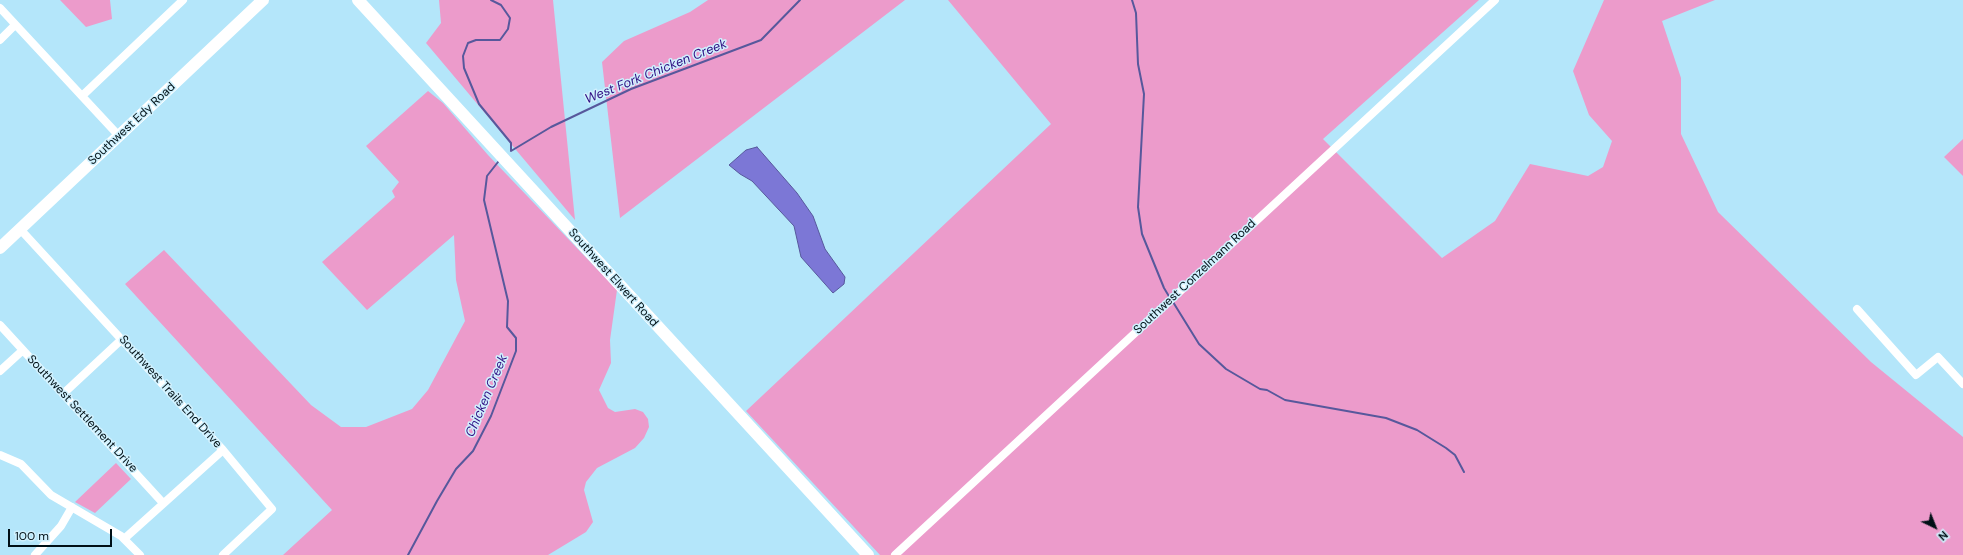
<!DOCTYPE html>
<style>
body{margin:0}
#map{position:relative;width:1963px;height:555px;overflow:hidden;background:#b4e6fa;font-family:"DM Sans",sans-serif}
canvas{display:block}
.north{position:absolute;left:1915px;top:507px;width:40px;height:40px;-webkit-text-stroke:3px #d0f1fe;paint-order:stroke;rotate:137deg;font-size:11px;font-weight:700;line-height:16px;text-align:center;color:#001016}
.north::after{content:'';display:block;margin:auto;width:14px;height:18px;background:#001016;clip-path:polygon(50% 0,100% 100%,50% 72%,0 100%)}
.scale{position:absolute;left:8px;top:529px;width:104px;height:18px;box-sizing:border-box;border:2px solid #001016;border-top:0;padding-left:5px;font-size:12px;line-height:14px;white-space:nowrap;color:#001016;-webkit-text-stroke:3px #d0f1fe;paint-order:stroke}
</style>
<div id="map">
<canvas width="1963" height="555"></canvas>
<div class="north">N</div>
<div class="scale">100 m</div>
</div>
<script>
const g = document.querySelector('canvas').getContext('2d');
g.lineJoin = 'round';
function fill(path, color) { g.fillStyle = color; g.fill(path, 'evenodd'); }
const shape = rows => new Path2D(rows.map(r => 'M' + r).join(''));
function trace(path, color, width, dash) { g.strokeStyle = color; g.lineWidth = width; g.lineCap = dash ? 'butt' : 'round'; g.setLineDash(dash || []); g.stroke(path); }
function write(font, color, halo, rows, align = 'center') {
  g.font = font + ' "DM Sans",sans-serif'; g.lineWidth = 3; g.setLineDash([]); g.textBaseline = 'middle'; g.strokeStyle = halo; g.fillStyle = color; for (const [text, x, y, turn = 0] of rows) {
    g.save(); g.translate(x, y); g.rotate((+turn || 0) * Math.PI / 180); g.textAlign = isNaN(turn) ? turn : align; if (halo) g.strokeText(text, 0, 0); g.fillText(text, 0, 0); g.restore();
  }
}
fill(shape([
 [60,0,110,0,112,19,86,27],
 [439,0,553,0,575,220,426,43,441,23],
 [708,0,905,0,620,218,602,62,624,41,690,12],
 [948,0,1479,0,1323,139,1442,258,1495,221,1530,164,1588,176,1603,167,1612,141,1589,115,1573,71,1604,0,1715,0,1662,21,1681,78,1681,134,1718,212,1871,362,1963,437,1963,555,880,555,746,411,1051,124],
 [428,91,443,103,488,155,617,290,610,340,611,363,599,390,608,408,615,412,635,409,643,412,648,419,649,427,644,438,635,448,597,468,586,482,584,490,593,522,586,532,548,555,283,555,332,510,125,284,164,250,311,405,341,427,366,427,412,409,428,390,465,321,456,280,454,235,367,310,322,262,395,197,392,191,399,182,366,146],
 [1963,139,1963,176,1944,157],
 [116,463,131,479,95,513,75,502]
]), '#ec9bcb');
const water = shape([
 [757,147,797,193,813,216,825,249,845,277,844,284,833,293,801,257,794,226,752,181,740,174,729,165,746,150,757,147]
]);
fill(water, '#7c77d6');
trace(water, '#57589c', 1);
trace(shape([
 [491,0,501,5,510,18,508,29,500,40,476,40,468,43,463,56,464,68,479,104,511,143,511,151,551,127,631,89,761,40,800,0],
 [1132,0,1136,13,1138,64,1144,94,1138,207,1142,234,1164,288,1170,298],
 [1173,302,1199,344,1226,369,1260,389,1267,390,1285,400,1386,418,1417,430,1446,448,1455,455,1464,472],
 [408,555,437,501,456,469,473,451,491,416,516,351,516,338,507,327,508,301,484,200,487,176,498,162]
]), '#57589c', 2);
trace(shape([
 [0,8,119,136],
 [0,40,15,25],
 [82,96,183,0],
 [20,229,223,450,272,509,223,555],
 [1857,309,1916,375,1938,357,1963,384],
 [0,325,163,503],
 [0,371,23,350],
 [64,393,121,340],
 [0,455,21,464,51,495,121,536,140,555],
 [124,539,223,450],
 [35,555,61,526,72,507],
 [895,555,1495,0]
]), '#fff', 8);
trace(shape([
 [358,0,868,555],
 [0,248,263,0]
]), '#fff', 12);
write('12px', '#001016', '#d0f1fe', [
 ["Southwest Edy Road",132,124,-43],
 ["Southwest Conzelmann Road",1195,277,-43],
 ["Southwest Elwert Road",613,278,48],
 ["Southwest Trails End Drive",170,392,48],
 ["Southwest Settlement Drive",82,414,47]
]);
write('italic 13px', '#2f0d82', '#d0f1fe', [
 ["West Fork Chicken Creek",656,72,-22],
 ["Chicken Creek",487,396,-67]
]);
</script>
